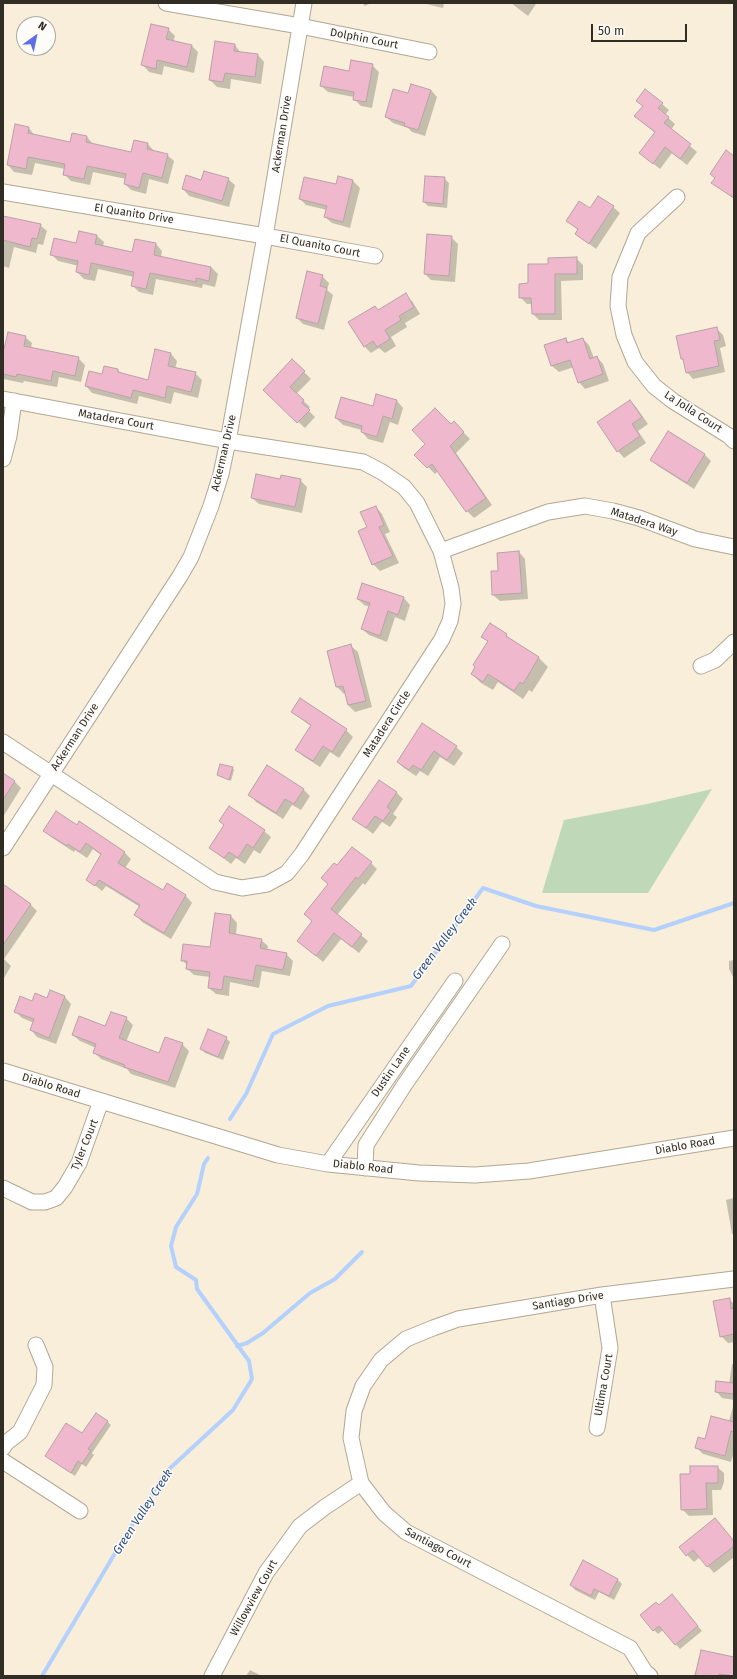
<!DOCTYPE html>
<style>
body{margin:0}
#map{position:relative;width:737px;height:1679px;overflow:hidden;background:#f8eed9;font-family:"Fira Sans",sans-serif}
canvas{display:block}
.frame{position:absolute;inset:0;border:4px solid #312d25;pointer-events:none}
.north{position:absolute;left:16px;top:16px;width:40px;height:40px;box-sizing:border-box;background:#fefcf8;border:1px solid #aca9a4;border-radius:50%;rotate:33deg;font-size:11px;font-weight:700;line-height:16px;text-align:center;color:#312d25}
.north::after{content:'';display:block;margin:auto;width:14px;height:18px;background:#606fe7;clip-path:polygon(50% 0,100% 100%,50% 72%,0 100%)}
.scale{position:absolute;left:591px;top:24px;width:96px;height:18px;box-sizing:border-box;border:2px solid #312d25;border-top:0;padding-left:5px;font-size:12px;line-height:14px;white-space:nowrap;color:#312d25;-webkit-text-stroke:3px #fefcf8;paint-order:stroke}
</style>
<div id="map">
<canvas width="737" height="1679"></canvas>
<div class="frame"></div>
<div class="north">N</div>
<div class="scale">50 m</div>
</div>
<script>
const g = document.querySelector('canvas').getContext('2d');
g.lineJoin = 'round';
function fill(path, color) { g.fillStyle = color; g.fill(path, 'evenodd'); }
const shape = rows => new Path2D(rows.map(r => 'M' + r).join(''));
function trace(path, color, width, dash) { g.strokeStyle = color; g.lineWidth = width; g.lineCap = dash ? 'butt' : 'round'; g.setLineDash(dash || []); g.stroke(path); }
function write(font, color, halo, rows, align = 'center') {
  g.font = font + ' "Fira Sans",sans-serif'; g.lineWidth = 3; g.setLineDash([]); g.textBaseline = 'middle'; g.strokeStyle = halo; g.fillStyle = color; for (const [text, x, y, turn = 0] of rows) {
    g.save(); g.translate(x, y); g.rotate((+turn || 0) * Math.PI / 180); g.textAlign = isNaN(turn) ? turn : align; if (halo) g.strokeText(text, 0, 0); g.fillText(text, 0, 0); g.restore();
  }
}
fill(shape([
 [712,789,648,893,542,893,564,820,647,804]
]), '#bfd9b8');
fill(shape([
 [362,3,371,3,365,6],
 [422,3,444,3,443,8],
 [511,3,535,3,536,4,528,16],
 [168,29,175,36,173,42,192,46,198,52,194,73,164,66,162,75,149,72,143,65],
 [235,45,241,53,258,55,264,62,261,84,231,79,230,89,217,87,210,80],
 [372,65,379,72,372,108,361,106,354,99,354,97,328,92,321,86,350,72],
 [431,90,437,97,425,136,412,132,408,128,393,123,386,117,409,94],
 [638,101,662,104,669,110,665,115,675,124,671,130,697,152,687,165,672,153,660,169,640,153,655,133,636,116,643,107],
 [29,128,35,136,71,143,87,137,93,144,132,153,148,144,154,151,167,155,174,161,168,184,149,179,146,194,131,190,125,184,126,179,93,172,90,185,71,181,64,174,65,169,35,163,32,175,14,172,8,165],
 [734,157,734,199,713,183],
 [338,177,353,181,360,188,350,228,332,223,325,217,327,210,306,205,300,199,336,185],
 [444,178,449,183,447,208,428,206,424,202],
 [228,179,235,185,229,207,189,196,183,189,202,181],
 [613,207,620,213,596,249,576,234,578,230,567,220,590,209],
 [3,217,40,225,47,231,43,245,38,244,36,253,14,247,9,268,3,266],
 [97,236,104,242,103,246,133,253,156,244,162,251,161,257,211,267,218,274,215,287,203,284,202,288,156,279,153,295,139,292,132,285,134,277,98,269,95,281,84,279,77,272,79,266,58,261,52,255],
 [451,237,458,244,455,282,431,280,425,274],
 [576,258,583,265,583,280,561,281,562,320,539,320,533,314,533,304,527,304,520,297,529,284,549,265],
 [322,276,329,283,327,290,333,295,324,330,303,324,297,318],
 [405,295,412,301,420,314,405,323,407,327,391,337,396,346,385,353,379,348,371,353,364,346,379,311],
 [716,328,723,335,726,346,720,348,725,372,693,379,687,372,684,362,682,359],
 [25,337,32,343,31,348,78,358,85,365,81,382,59,377,57,387,24,381,23,383,3,379,3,350],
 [565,339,570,343,583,339,589,345,594,358,597,357,603,364,609,381,585,389,579,382,574,367,559,372,552,366,545,346],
 [171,354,177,361,175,369,195,373,202,380,198,398,174,392,171,404,139,396,137,404,92,393,86,386,89,372,103,375,118,370,122,375,149,381],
 [292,360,311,379,296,394,310,407,308,410,315,417,305,428,271,397],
 [377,395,397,401,403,408,398,425,390,422,383,443,368,439,362,432,362,430,343,425,336,418,373,407],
 [630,401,636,407,648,424,638,431,646,443,624,458,618,451],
 [454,423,470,439,456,453,492,505,474,518,467,511,438,471,435,474,416,455],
 [668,432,705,455,711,461,694,489,658,466,651,459],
 [281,480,300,480,307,487,302,513,259,504,252,498],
 [376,507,382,514,390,532,385,534,399,563,380,571,373,564,359,532,368,528],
 [519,552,525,559,528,599,500,601,493,595,499,572],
 [363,584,404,598,410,605,405,621,395,617,387,642,369,635,362,629,370,607,364,605,358,599],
 [506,635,514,642,539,658,548,667,532,692,529,690,523,699,498,682,493,690,481,683,472,674,489,643,483,637],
 [351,646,358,652,372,707,355,712,348,705,345,693,344,694,337,687,328,652],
 [292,712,346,730,353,737,339,758,330,752,320,767,303,756,296,750,312,727],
 [422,724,456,747,463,753,454,766,440,757,428,776,420,771,416,776,404,768,398,762],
 [232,768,234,770,231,781,218,774],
 [3,774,14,781,21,788,3,817],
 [379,781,397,793,403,799,393,814,397,817,390,827,382,822,373,834,353,818],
 [304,790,310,796,301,810,292,805,283,819,256,802,250,795],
 [77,826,124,852,131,859,125,868,163,892,167,885,186,896,192,903,171,939,142,922,136,915,140,907,106,886,102,891,87,879,102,856,93,849,87,858,75,850,74,852,51,837,45,831],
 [264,831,271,837,260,854,254,850,245,864,236,858,231,864,210,848],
 [371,863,377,869,365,885,363,883,337,915,368,941,359,953,341,939,323,962,298,941,313,922,337,867],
 [6,888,31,905,37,911,4,959,11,966,4,978,3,892],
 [231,916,237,923,236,935,261,940,268,946,267,950,286,954,293,961,290,976,262,971,259,988,230,982,229,996,216,994,209,988,210,977,194,975,187,969,188,966,182,960,211,948],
 [734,960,734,979,729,969,729,961],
 [51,992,65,997,71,1004,56,1044,37,1037,31,1030,34,1023,22,1018,16,1012,32,1002,48,999],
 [126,1018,133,1025,126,1042,160,1055,182,1044,189,1051,175,1088,131,1074,127,1069,101,1059,95,1053,96,1048,80,1041,73,1035,106,1027],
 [226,1038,230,1042,223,1060,205,1053,201,1049],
 [734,1198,734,1235,732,1234,726,1200],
 [729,1299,734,1304,734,1342,728,1343,721,1336],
 [732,1364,734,1364,734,1400,722,1398,716,1391,729,1384],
 [734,1403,734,1451,731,1462,703,1454,697,1448,729,1421],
 [107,1421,111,1425,92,1453,94,1455,86,1467,82,1464,75,1476,46,1456],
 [717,1467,724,1473,724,1482,721,1490,712,1490,713,1515,689,1516,682,1509,691,1475],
 [715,1519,734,1541,734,1557,714,1573,700,1557,694,1562,687,1555],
 [618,1580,622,1584,614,1600,599,1592,595,1600,575,1590,571,1585],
 [676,1600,702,1631,680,1649,663,1630,658,1634,654,1630,659,1606],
 [702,1651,734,1658,734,1676,694,1676],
 [250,1670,262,1676,246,1676]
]), '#0003');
trace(shape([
 [230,1119,246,1094,273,1034,328,1006,411,986,483,888,536,906,654,930,734,903],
 [237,1346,247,1343,263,1333,310,1293,335,1279,362,1252],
 [42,1676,127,1533,166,1472,233,1410,252,1379,249,1361,197,1289,196,1280,176,1267,171,1246,176,1227,197,1194,204,1164,208,1158]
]), '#b4d0fd', 4);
const building = shape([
 [151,24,169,28,166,39,192,45,187,67,157,60,156,69,141,65,151,24],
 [215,41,235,44,234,51,258,54,255,77,225,73,223,82,209,80,215,41],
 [351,60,373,64,366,102,353,100,354,92,320,86,324,66,349,71,351,60],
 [411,84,431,90,418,130,404,126,405,123,385,117,393,89,408,93,411,84],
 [645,89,663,103,658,108,669,117,664,123,691,144,680,159,665,147,653,164,639,153,655,132,634,116,643,106,636,101,645,89],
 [15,124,29,127,28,133,70,142,72,133,87,136,86,142,131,152,134,140,148,143,147,149,168,154,162,178,143,173,139,188,124,184,126,174,87,166,84,179,63,175,65,164,28,157,26,169,7,165,15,124],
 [726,150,734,156,734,198,711,183,715,178,710,174,726,150],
 [204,171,229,178,222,201,182,189,186,175,201,180,204,171],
 [338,176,353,180,343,222,324,217,327,206,299,199,304,177,336,184,338,176],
 [425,176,445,177,443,204,423,202,425,176],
 [598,196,614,206,589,244,575,234,578,229,566,221,579,201,590,208,598,196],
 [3,216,41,224,37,239,32,238,30,247,3,240,3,216],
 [79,231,97,235,95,244,132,252,135,239,156,243,154,255,211,267,209,281,196,278,196,282,150,273,146,289,131,286,134,272,91,263,89,275,76,272,78,261,50,255,54,238,76,243,79,231],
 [427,234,452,236,449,276,424,274,427,234],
 [577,257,577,274,555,274,555,314,532,314,531,298,519,298,519,284,528,283,528,264,548,264,548,258,577,257],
 [307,271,323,275,320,286,327,288,318,324,296,318,307,271],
 [406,293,414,307,399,316,401,320,385,330,390,339,377,347,373,341,364,347,348,322,375,306,378,310,406,293],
 [717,327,720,340,714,341,719,366,686,373,683,359,681,359,676,336,717,327],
 [8,332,26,336,24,346,79,357,75,376,53,371,51,381,17,374,16,377,3,374,3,349,4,349,8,332],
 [566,338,567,343,583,338,590,359,597,356,603,374,578,383,570,360,551,366,544,345,566,338],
 [155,349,171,353,168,366,196,372,191,392,167,386,165,398,133,390,131,398,85,386,89,371,102,374,104,366,118,369,118,372,148,380,155,349],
 [292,359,305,371,290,387,304,400,302,403,310,410,297,423,263,390,292,359],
 [376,394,397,400,392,419,383,416,377,437,361,432,362,426,335,418,341,397,373,406,376,394],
 [630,400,642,417,632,424,640,436,617,452,597,422,630,400],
 [435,408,451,424,454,421,464,432,450,446,486,498,466,512,432,464,427,468,414,455,425,444,412,430,435,408],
 [668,431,705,454,687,483,650,460,668,431],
 [256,474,280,479,281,475,301,479,295,507,251,498,256,474],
 [376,506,384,525,379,527,393,556,372,565,358,531,367,527,360,512,376,506],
 [519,551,522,593,492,595,491,571,498,571,497,553,519,551],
 [362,583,404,597,398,615,388,611,380,636,361,629,370,603,357,599,362,583],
 [490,623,507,634,506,636,539,657,523,684,520,682,514,691,488,674,483,682,471,674,475,667,473,665,488,641,481,637,490,623],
 [351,644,366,701,348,705,343,686,336,687,327,651,351,644],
 [300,698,347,729,332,752,323,746,313,761,295,750,311,725,291,712,300,698],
 [422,723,457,746,447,760,434,751,421,770,413,765,409,770,397,762,422,723],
 [220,764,233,767,229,780,217,775,220,764],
 [267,765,304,789,294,804,285,799,276,813,248,795,267,765],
 [3,773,15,781,3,800,3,773],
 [379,780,397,792,387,807,391,810,383,821,375,816,366,828,352,819,379,780],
 [229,806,265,830,253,848,247,844,238,858,229,852,224,858,209,848,224,825,219,821,229,806],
 [56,811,77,825,79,821,125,852,118,863,163,890,167,883,186,895,164,933,134,915,140,905,99,880,95,886,86,880,101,854,86,843,80,852,68,844,67,846,43,831,56,811],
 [352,847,372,862,358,879,356,877,331,909,362,934,352,947,334,933,316,956,297,941,312,921,304,914,328,884,321,878,334,863,337,865,352,847],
 [3,884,31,904,3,945,3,884],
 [215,913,231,915,229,933,262,939,260,948,287,953,283,970,256,965,253,981,224,976,222,990,208,988,210,972,186,969,187,961,181,961,183,944,210,947,215,913],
 [50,990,65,996,49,1038,30,1030,34,1019,14,1012,20,996,32,1001,35,993,47,998,50,990],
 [111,1012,127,1017,119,1038,159,1053,165,1037,183,1043,168,1082,124,1067,125,1065,93,1053,96,1044,72,1035,79,1016,105,1026,111,1012],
 [208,1029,227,1037,218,1057,200,1049,208,1029],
 [730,1298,731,1309,734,1308,734,1334,720,1337,713,1301,730,1298],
 [716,1381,734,1383,734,1394,715,1392,716,1381],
 [96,1413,108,1421,88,1449,91,1450,82,1464,78,1461,71,1473,45,1456,66,1423,82,1433,96,1413],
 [711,1416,734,1422,734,1432,731,1431,725,1456,695,1448,698,1437,705,1439,711,1416],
 [690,1466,718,1466,718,1483,706,1483,707,1509,681,1510,680,1474,690,1474,690,1466],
 [715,1518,734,1541,734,1546,707,1567,693,1550,686,1556,679,1547,715,1518],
 [583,1560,618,1579,609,1596,594,1589,591,1596,570,1585,583,1560],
 [672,1594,698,1626,675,1645,659,1626,653,1631,640,1615,656,1602,659,1605,672,1594],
 [701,1650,734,1657,734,1676,719,1674,719,1676,695,1676,701,1650]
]);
fill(building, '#efb8cc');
trace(building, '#b8a1a9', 1);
const minor = shape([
 [166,3,300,26,429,52],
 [3,192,265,236,375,256],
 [677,197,638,233,620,277,618,306,624,335,635,362,654,386,673,401,729,436,734,441],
 [3,399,228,441,363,462,382,472,404,487,417,503,441,551,451,588,453,604,450,621,442,639,302,854,287,873,267,884,242,888,215,882,3,742],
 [3,459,9,436,14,401],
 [441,551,548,512,585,506,613,511,639,518,695,539,734,547],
 [701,666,715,660,734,642],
 [3,848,180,576,191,557,211,506,221,474,228,441,265,236,304,3],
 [3,1071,278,1155,328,1164,419,1173,475,1175,529,1171,734,1138],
 [328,1164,455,981],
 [365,1168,366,1145,405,1084,502,944],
 [3,1188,32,1202,45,1202,56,1198,65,1187,79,1163,101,1101],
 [597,1428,610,1348,602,1295],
 [3,1448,6,1443,20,1432,44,1385,45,1367,36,1345],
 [3,1461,80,1511],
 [212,1676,266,1573,300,1526,325,1507,361,1483],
 [650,1676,645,1672,630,1648,406,1532,384,1513,361,1483,351,1438,354,1411,363,1386,381,1360,406,1339,433,1328,458,1319,602,1295,734,1279]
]);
trace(minor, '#b1a794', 17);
trace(minor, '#fff', 15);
write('11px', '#312d25', '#fefcf8', [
 ["Dolphin Court",364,39,11],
 ["Ackerman Drive",282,134,-81],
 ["El Quanito Drive",134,214,9],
 ["El Quanito Court",320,246,11],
 ["La Jolla Court",693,412,33],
 ["Matadera Court",116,420,10],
 ["Ackerman Drive",224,453,-77],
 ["Matadera Way",644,522,18],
 ["Matadera Circle",387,724,-57],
 ["Ackerman Drive",75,737,-57],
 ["Dustin Lane",391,1072,-55],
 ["Diablo Road",51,1086,17],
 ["Tyler Court",85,1145,-68],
 ["Diablo Road",685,1146,-10],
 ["Diablo Road",363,1167,6],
 ["Santiago Drive",568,1301,-9],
 ["Ultima Court",604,1385,-80],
 ["Santiago Court",438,1548,28],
 ["Willowview Court",254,1598,-61]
]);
write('italic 12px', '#2d4f86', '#fefcf8', [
 ["Green Valley Creek",445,939,-53],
 ["Green Valley Creek",143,1512,-57]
]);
</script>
